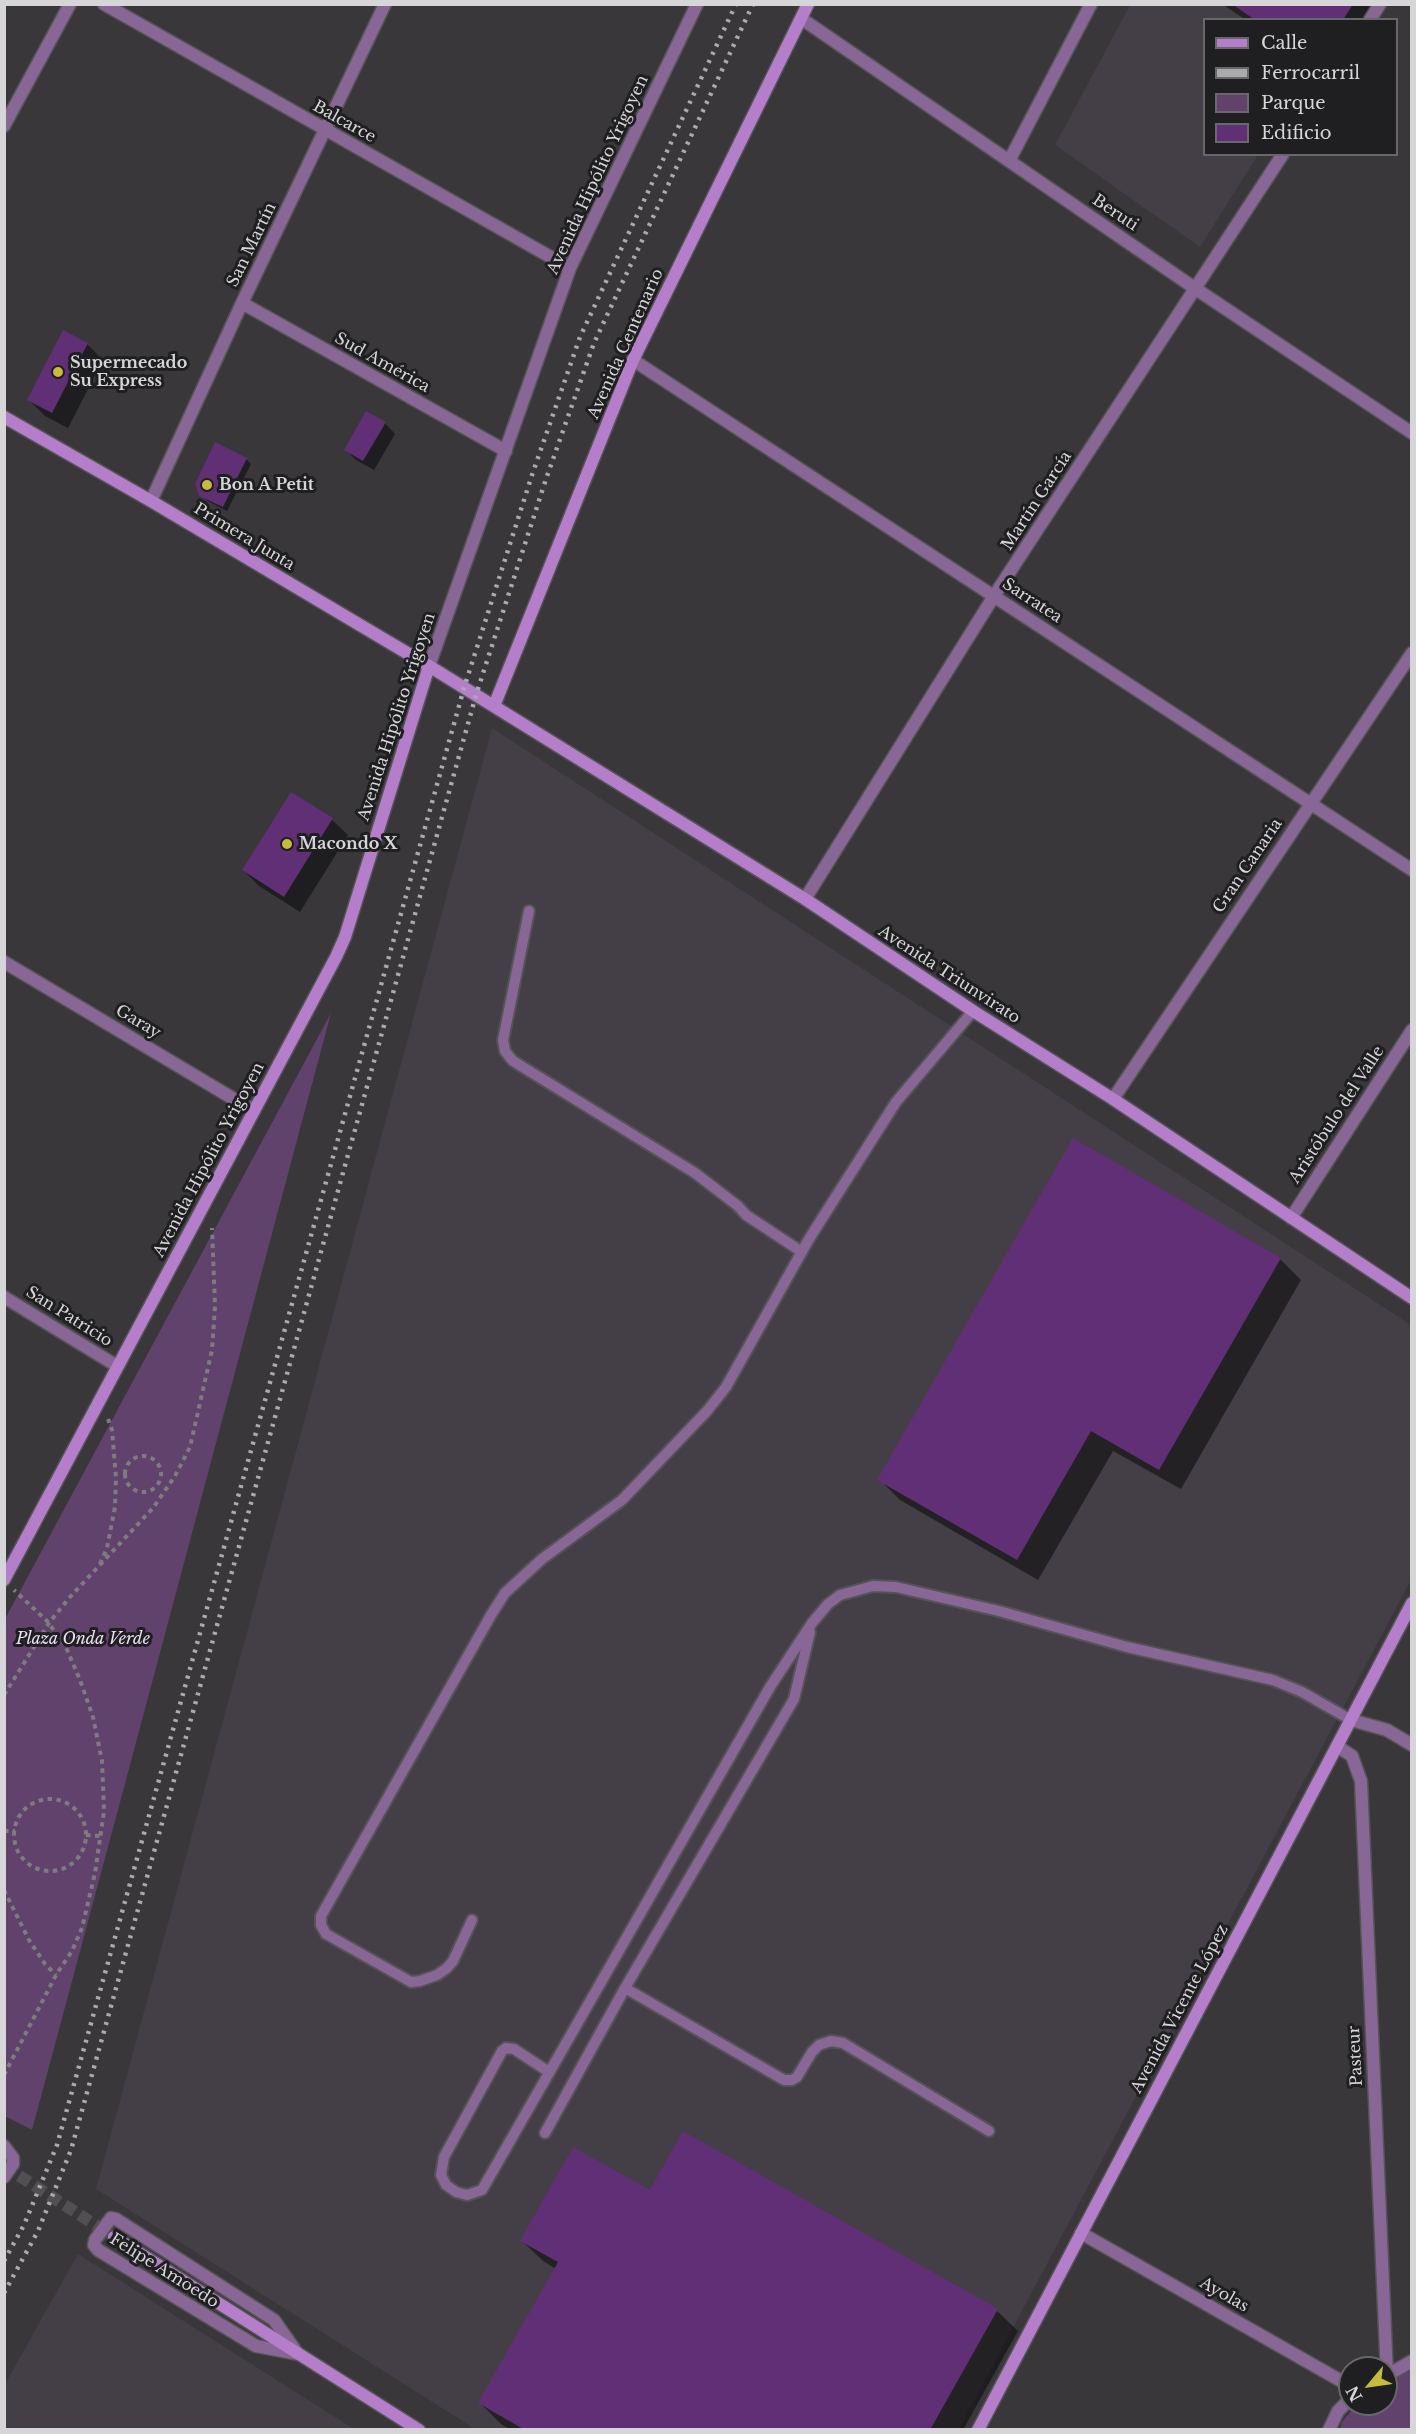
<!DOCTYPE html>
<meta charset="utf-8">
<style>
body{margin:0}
#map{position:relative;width:1416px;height:2434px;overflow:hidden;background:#39373a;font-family:"Libre Baskerville",serif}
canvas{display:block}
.frame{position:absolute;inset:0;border:6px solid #d6d5d7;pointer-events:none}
.legend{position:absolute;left:1203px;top:18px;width:195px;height:138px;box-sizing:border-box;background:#1f1e20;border:2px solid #686769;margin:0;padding:8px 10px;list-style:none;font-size:18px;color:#d6d5d7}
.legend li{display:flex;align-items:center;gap:12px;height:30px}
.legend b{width:30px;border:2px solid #686769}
.north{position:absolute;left:1338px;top:2356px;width:60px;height:60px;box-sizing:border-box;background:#1f1e20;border:2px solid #686769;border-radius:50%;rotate:241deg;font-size:16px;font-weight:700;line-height:24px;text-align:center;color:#d6d5d7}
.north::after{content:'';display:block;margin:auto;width:21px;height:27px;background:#c5bc3d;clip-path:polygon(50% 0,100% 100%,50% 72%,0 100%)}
</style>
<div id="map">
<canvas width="1416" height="2434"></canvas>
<div class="frame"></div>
<ul class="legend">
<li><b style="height:8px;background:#b47ecb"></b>Calle</li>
<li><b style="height:8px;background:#abaaac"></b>Ferrocarril</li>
<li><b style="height:16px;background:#60426d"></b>Parque</li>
<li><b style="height:16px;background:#612f75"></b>Edificio</li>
</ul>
<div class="north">N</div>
</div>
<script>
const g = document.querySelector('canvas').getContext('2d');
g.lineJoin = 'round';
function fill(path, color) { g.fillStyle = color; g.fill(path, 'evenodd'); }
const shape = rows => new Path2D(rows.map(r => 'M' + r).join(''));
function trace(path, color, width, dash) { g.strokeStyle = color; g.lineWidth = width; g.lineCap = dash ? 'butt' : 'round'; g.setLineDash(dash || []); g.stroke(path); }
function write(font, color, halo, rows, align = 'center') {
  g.font = font + ' "Libre Baskerville",serif'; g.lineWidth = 6; g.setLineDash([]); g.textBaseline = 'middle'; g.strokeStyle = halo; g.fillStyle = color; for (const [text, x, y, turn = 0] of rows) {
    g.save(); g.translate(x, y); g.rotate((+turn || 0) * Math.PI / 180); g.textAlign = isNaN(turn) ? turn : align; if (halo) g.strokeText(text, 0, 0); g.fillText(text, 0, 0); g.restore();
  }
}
fill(shape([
 [1130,5,1353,5,1343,19,1204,20,1204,154,1258,155,1200,247,1055,145],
 [492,728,1411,1325,1411,1580,959,2429,475,2429,96,2189],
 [78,2254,354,2429,5,2429,5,2384]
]), '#443e47');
fill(shape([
 [331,1013,115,1821,32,2130,5,2116,5,1619],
 [1411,2369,1411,2429,1340,2429,1342,2422,1357,2404,1386,2404,1386,2384]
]), '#60426d');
fill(shape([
 [1222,4,1368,4,1379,15,1377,20,1246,20],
 [87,344,103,360,68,428,45,416,29,400],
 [385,423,395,434,374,470,356,460,346,450],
 [246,459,251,464,227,511,206,500,201,495],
 [291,794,332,820,348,835,300,912,259,886,243,870],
 [1280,1259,1301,1280,1181,1489,1113,1451,1038,1580,900,1500,879,1479],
 [650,2192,997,2311,1018,2331,963,2430,511,2430,501,2424,480,2403,556,2269,543,2261,522,2241]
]), '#0007');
fill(shape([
 [1232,4,1353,4,1343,20,1255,20],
 [63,330,88,343,52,413,27,400],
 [366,411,386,422,363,461,344,450],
 [215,442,247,458,223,507,199,496,195,484],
 [291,792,333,818,284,897,242,870],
 [1073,1138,1281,1258,1159,1470,1091,1431,1017,1560,877,1480],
 [683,2131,998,2309,930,2430,525,2430,478,2403,558,2262,520,2241,573,2147,650,2190]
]), '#612f75');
trace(shape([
 [4,2166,114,2237]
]), '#514f52', 12, [12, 6]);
const lane = shape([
 [529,911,503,1040,505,1051,508,1055,513,1061,695,1173,738,1206,746,1215,802,1252],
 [472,1920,453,1961,447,1968,437,1975,420,1981,411,1982,326,1934,321,1925,321,1916,491,1615,505,1593,542,1559,622,1500,707,1411,726,1387,809,1239,896,1102,973,1011],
 [625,1988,784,2080,792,2080,797,2077,812,2052,819,2045,831,2041,843,2043,989,2131],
 [549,2072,514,2049,506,2048,502,2051,444,2157,441,2175,446,2185,456,2192,467,2195,482,2190,770,1687,812,1623,828,1604,840,1595,873,1586,896,1587,999,1611,1127,1647,1273,1680,1302,1692,1351,1720],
 [545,2133,625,1988,794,1699,810,1632]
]);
const street = shape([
 [104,4,570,268],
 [802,19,1196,289,1412,433],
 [1370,20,1380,4],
 [4,126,70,4],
 [1009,161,1091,4],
 [242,303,506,451],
 [633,360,1412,870],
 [151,501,242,303,385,4],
 [429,666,570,268,697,4],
 [805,899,994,596,1283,154],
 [4,962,254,1111],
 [1113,1099,1412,653],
 [1291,1218,1412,1030],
 [4,1297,117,1366],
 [1351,1720,1387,1730,1412,1745],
 [1337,1746,1352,1756,1361,1781,1387,2375],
 [4,2146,13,2158,13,2164,4,2177],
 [111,2218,116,2219,274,2320,298,2354,256,2346,98,2250,94,2245,95,2240,111,2218],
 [1081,2233,1350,2386],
 [1386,2376,1412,2361],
 [1329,2430,1338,2411,1350,2399]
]);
const secondary = shape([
 [4,417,151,501,429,666,805,899,973,1011,1113,1099,1412,1298],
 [494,706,633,360,808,4],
 [4,1580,336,957,345,937,429,666],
 [114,2237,419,2430],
 [978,2430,1412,1603]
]);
trace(lane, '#555356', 14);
trace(street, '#555356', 15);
trace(secondary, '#555356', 15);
trace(shape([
 '125 1474a18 18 0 1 1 36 0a18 18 0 1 1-36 0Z',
 [100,1564,107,1548,115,1507,116,1478,112,1430,108,1419],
 [4,1695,49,1623,70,1597,153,1508,175,1476,190,1447,212,1350,215,1306,212,1228],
 '14 1835a36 36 0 1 1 72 0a36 36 0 1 1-72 0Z',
 [4,1831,15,1831],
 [86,1835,100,1836],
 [4,1890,29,1940,45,1964,56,1975],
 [4,2075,56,1975,72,1951,82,1928,95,1873,104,1811,102,1761,93,1717,80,1680,65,1645,47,1621,14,1590]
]), '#7e7c7f', 4, [4.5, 4.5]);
trace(lane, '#886696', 10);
trace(street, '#886696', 12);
trace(secondary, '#b47ecb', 12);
trace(shape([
 [4,2261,24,2225,57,2145,464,688,532,475,580,337,736,4],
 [4,2293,38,2231,71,2150,476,695,546,479,594,343,753,4]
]), '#abaaac', 4.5, [3, 6]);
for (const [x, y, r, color] of [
 [58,372,6,"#c5bc3d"],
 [207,485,6,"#c5bc3d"],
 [287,844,6,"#c5bc3d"]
]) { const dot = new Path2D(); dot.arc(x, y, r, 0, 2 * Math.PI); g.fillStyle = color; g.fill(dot); trace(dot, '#1f1e20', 2); }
write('16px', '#d6d5d7', '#1f1e20', [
 ["Balcarce",344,122,29],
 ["Avenida Hipólito Yrigoyen",598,175,-65],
 ["Beruti",1115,213,34],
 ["San Martín",252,245,-64],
 ["Avenida Centenario",626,344,-66],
 ["Sud América",382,363,29],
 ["Martín García",1037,501,-57],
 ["Primera Junta",244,537,31],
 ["Sarratea",1032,601,33],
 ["Avenida Hipólito Yrigoyen",397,717,-72],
 ["Gran Canaria",1248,866,-56],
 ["Avenida Triunvirato",949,975,33],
 ["Garay",138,1022,31],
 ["Aristóbulo del Valle",1337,1115,-57],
 ["Avenida Hipólito Yrigoyen",209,1160,-62],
 ["San Patricio",69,1317,32],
 ["Avenida Vicente López",1180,2009,-62],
 ["Pasteur",1356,2056,-93],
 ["Felipe Amoedo",164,2271,32],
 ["Ayolas",1224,2295,30]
]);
write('bold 16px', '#d6d5d7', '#1f1e20', [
 ["Supermecado",70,363],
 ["Su Express",70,381],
 ["Bon A Petit",219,485],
 ["Macondo X",299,844]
], 'left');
write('italic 16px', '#ecdff3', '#1f1e20', [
 ["Plaza Onda Verde",83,1639]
]);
</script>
